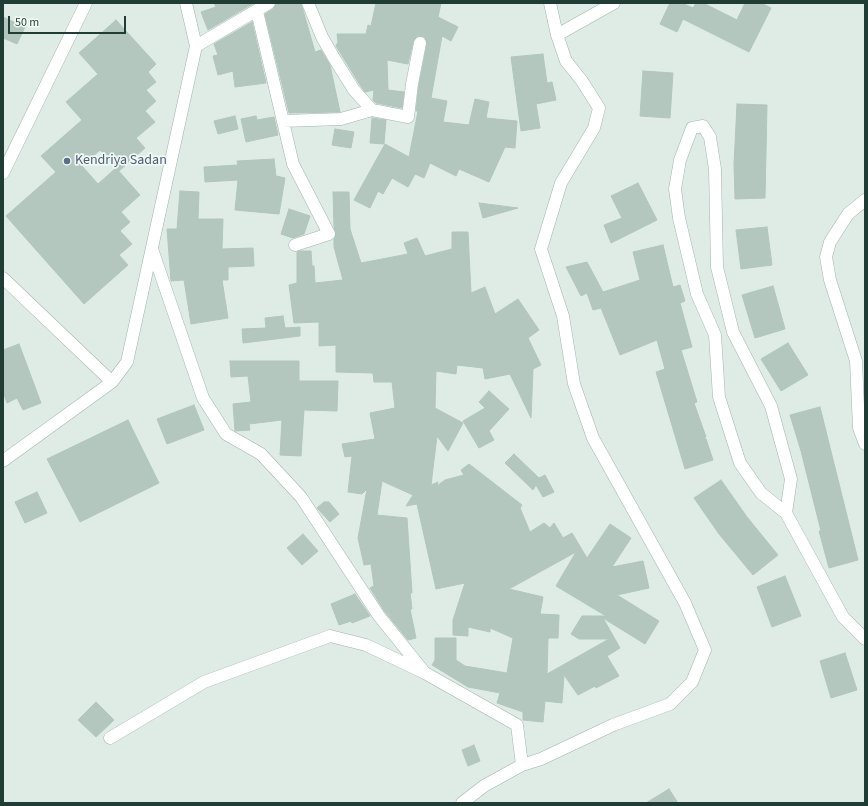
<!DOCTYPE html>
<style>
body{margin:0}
#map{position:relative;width:868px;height:806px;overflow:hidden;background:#dfece6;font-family:"Source Sans 3",sans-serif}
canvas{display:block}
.frame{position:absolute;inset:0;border:4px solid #1f3d35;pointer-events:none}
.scale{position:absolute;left:8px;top:16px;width:118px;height:18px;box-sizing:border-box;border:2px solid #1f3d35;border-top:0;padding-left:5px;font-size:12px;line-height:14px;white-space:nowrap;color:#1f3d35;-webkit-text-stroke:3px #f0f8f4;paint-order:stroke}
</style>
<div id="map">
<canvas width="868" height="806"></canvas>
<div class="frame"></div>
<div class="scale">50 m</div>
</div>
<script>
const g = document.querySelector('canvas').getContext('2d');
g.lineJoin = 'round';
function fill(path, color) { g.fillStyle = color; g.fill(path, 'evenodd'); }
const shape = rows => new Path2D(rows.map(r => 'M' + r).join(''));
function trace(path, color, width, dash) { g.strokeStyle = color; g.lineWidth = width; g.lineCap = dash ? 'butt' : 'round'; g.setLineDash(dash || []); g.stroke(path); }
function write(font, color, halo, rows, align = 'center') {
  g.font = font + ' "Source Sans 3",sans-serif'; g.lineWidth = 3.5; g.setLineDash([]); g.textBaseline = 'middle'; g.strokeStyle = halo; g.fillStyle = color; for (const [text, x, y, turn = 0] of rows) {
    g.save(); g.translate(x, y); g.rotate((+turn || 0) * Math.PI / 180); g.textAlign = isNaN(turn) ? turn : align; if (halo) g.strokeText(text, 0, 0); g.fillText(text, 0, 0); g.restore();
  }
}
const building = shape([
 [214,3,254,3,208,30,201,12,216,7,214,3],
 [276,3,301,3,315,52,321,50,330,65,340,112,289,113,265,14,273,9,276,3],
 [376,3,441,3,438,17,458,27,451,41,442,36,431,98,447,101,443,122,469,125,475,99,489,102,486,118,517,121,515,148,505,147,489,182,459,169,456,176,430,163,424,178,415,174,408,187,392,178,383,194,378,191,370,208,354,200,385,144,409,157,418,111,416,111,419,85,427,44,425,37,417,36,413,42,408,64,387,60,388,90,404,92,402,108,376,103,373,100,374,90,365,92,360,85,336,46,338,42,337,34,366,34,368,25,371,26,376,3],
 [670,3,682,3,693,8,696,3,703,3,737,20,745,3,761,3,771,8,749,52,683,19,677,32,660,24,670,3],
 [3,17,25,27,17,44,3,38,3,17],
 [116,20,156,64,148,72,156,82,146,90,156,101,145,111,155,122,136,138,145,148,119,171,100,150,82,166,98,184,116,168,140,195,121,212,130,222,120,231,132,244,119,255,128,265,84,304,6,216,56,172,41,156,82,120,66,102,98,74,79,53,116,20],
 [252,22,266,83,235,87,233,71,218,75,213,56,218,55,214,44,252,22],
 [543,54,547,83,552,82,556,100,536,104,540,128,521,131,511,57,543,54],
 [643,71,673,73,670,118,640,116,643,71],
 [737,104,767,105,765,198,735,199,734,164,737,104],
 [235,116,238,129,218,134,214,121,235,116],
 [256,116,257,120,274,117,278,135,246,142,241,119,256,116],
 [372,118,386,120,384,144,370,143,372,118],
 [335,129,354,132,351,148,332,145,335,129],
 [274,159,276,176,285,178,279,214,235,210,238,180,205,182,204,167,238,165,237,161,274,159],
 [638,183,657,220,611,243,604,225,622,218,611,196,638,183],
 [180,191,199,192,198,219,223,219,222,249,253,248,254,266,228,267,228,280,222,280,228,318,191,324,184,280,171,281,167,229,177,229,180,191],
 [333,192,349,192,350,229,361,263,408,254,404,243,417,238,425,256,452,249,452,232,468,232,471,293,485,287,495,314,518,299,539,330,528,338,541,365,533,369,531,418,510,374,485,379,483,368,457,365,456,374,436,371,435,408,463,423,448,451,437,436,431,485,438,482,437,486,445,480,464,475,461,470,469,464,522,505,520,508,530,532,544,523,550,528,554,523,563,538,572,533,587,558,610,524,631,538,612,567,643,561,649,588,617,595,659,621,645,644,603,618,620,648,607,656,619,676,596,688,595,686,578,695,564,675,562,703,545,701,543,722,523,720,523,712,497,703,500,693,468,687,432,665,435,660,435,638,456,638,456,660,465,666,507,673,513,638,490,628,490,632,468,627,468,636,453,635,453,620,465,583,436,589,417,504,406,506,413,495,382,481,377,515,407,518,412,593,410,593,412,609,410,609,416,638,408,640,385,612,370,588,374,586,371,564,364,565,358,538,367,489,362,494,348,492,352,456,345,457,342,444,375,439,370,413,395,408,392,382,374,382,373,373,336,372,336,345,319,346,319,322,294,323,289,285,297,283,297,252,299,251,311,251,312,266,314,266,315,283,343,280,334,247,334,239,336,234,334,227,333,192],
 [576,552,556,586,606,616,582,616,571,634,579,639,609,639,547,674,548,638,558,638,559,615,540,614,543,597,509,589,576,552],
 [479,203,518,208,483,218,479,203],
 [289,209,310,216,304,234,293,238,281,234,289,209],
 [767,227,772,265,741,269,736,230,767,227],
 [663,245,673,287,680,285,685,301,680,303,692,347,681,350,697,402,694,403,706,437,703,438,706,439,713,460,685,469,656,372,665,369,657,340,620,355,601,308,593,310,587,293,581,296,566,267,587,262,603,292,640,280,633,252,663,245],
 [773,286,785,329,755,338,742,295,773,286],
 [283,316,285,328,300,327,300,336,243,343,242,329,266,328,265,318,283,316],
 [788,343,808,375,781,391,761,359,788,343],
 [19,344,41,403,23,410,17,398,7,403,3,392,3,350,19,344],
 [230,361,299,361,299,381,338,381,337,411,304,410,301,456,280,455,282,420,249,424,250,430,235,431,233,404,251,402,248,376,231,377,230,361],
 [489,391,509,409,489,431,494,440,479,448,463,421,485,408,479,402,489,391],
 [194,405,204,430,167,444,157,419,194,405],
 [820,407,858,560,829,568,819,531,821,531,801,451,790,415,820,407],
 [128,420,159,483,80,522,47,459,128,420],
 [514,454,539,478,545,475,554,492,543,497,536,485,533,490,505,463,514,454],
 [721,480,747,517,778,555,753,575,719,534,694,498,721,480],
 [37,492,47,513,25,523,15,502,37,492],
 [324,502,329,502,339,514,330,522,317,508,324,502],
 [303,534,318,551,302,565,287,548,303,534],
 [785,576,801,616,772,627,757,587,785,576],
 [355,594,370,616,352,623,351,621,339,625,331,604,355,594],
 [845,653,857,690,831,698,820,661,845,653],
 [96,702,114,720,96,737,78,720,96,702],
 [474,745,480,761,468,766,462,750,474,745],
 [669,789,678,803,646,803,669,789]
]);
fill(building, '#b4c7bf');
trace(building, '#b1c6bd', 1);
const minor = shape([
 [308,3,322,37,334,58,354,90,372,110,408,117,412,84,420,43],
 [257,11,293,164,329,234,295,245],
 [557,35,614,3],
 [196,46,269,3],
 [283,121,341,119,372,110],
 [3,173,86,3],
 [865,200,848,214,830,242,826,257,830,280,856,361,859,428,865,444],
 [152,249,203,398,226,434,261,454,301,497,379,616,425,673],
 [3,278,112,382],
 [3,461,112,382,127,362,196,46,186,3],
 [786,513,791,479,771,406,733,332,717,267,715,169,710,137,703,126,692,128,680,160,675,189,679,218,697,294,715,335,719,397,740,463,761,493,786,513,843,617,865,639],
 [110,738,204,682,330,636,366,645,425,673,517,725,522,765],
 [462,803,484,786,522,765,541,759,613,725,670,704,692,682,705,650,685,603,593,438,574,384,563,316,541,249,561,183,594,128,599,108,582,81,566,61,557,35,550,3]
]);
trace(minor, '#a2b4ad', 13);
trace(minor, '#fff', 12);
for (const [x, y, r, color] of [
 [67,161,4,"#5c6f8a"]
]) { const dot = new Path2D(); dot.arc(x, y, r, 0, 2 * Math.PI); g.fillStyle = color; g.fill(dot); trace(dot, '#f0f8f4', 1.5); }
write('14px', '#4e5e75', '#f0f8f4', [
 ["Kendriya Sadan",75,161]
], 'left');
</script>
